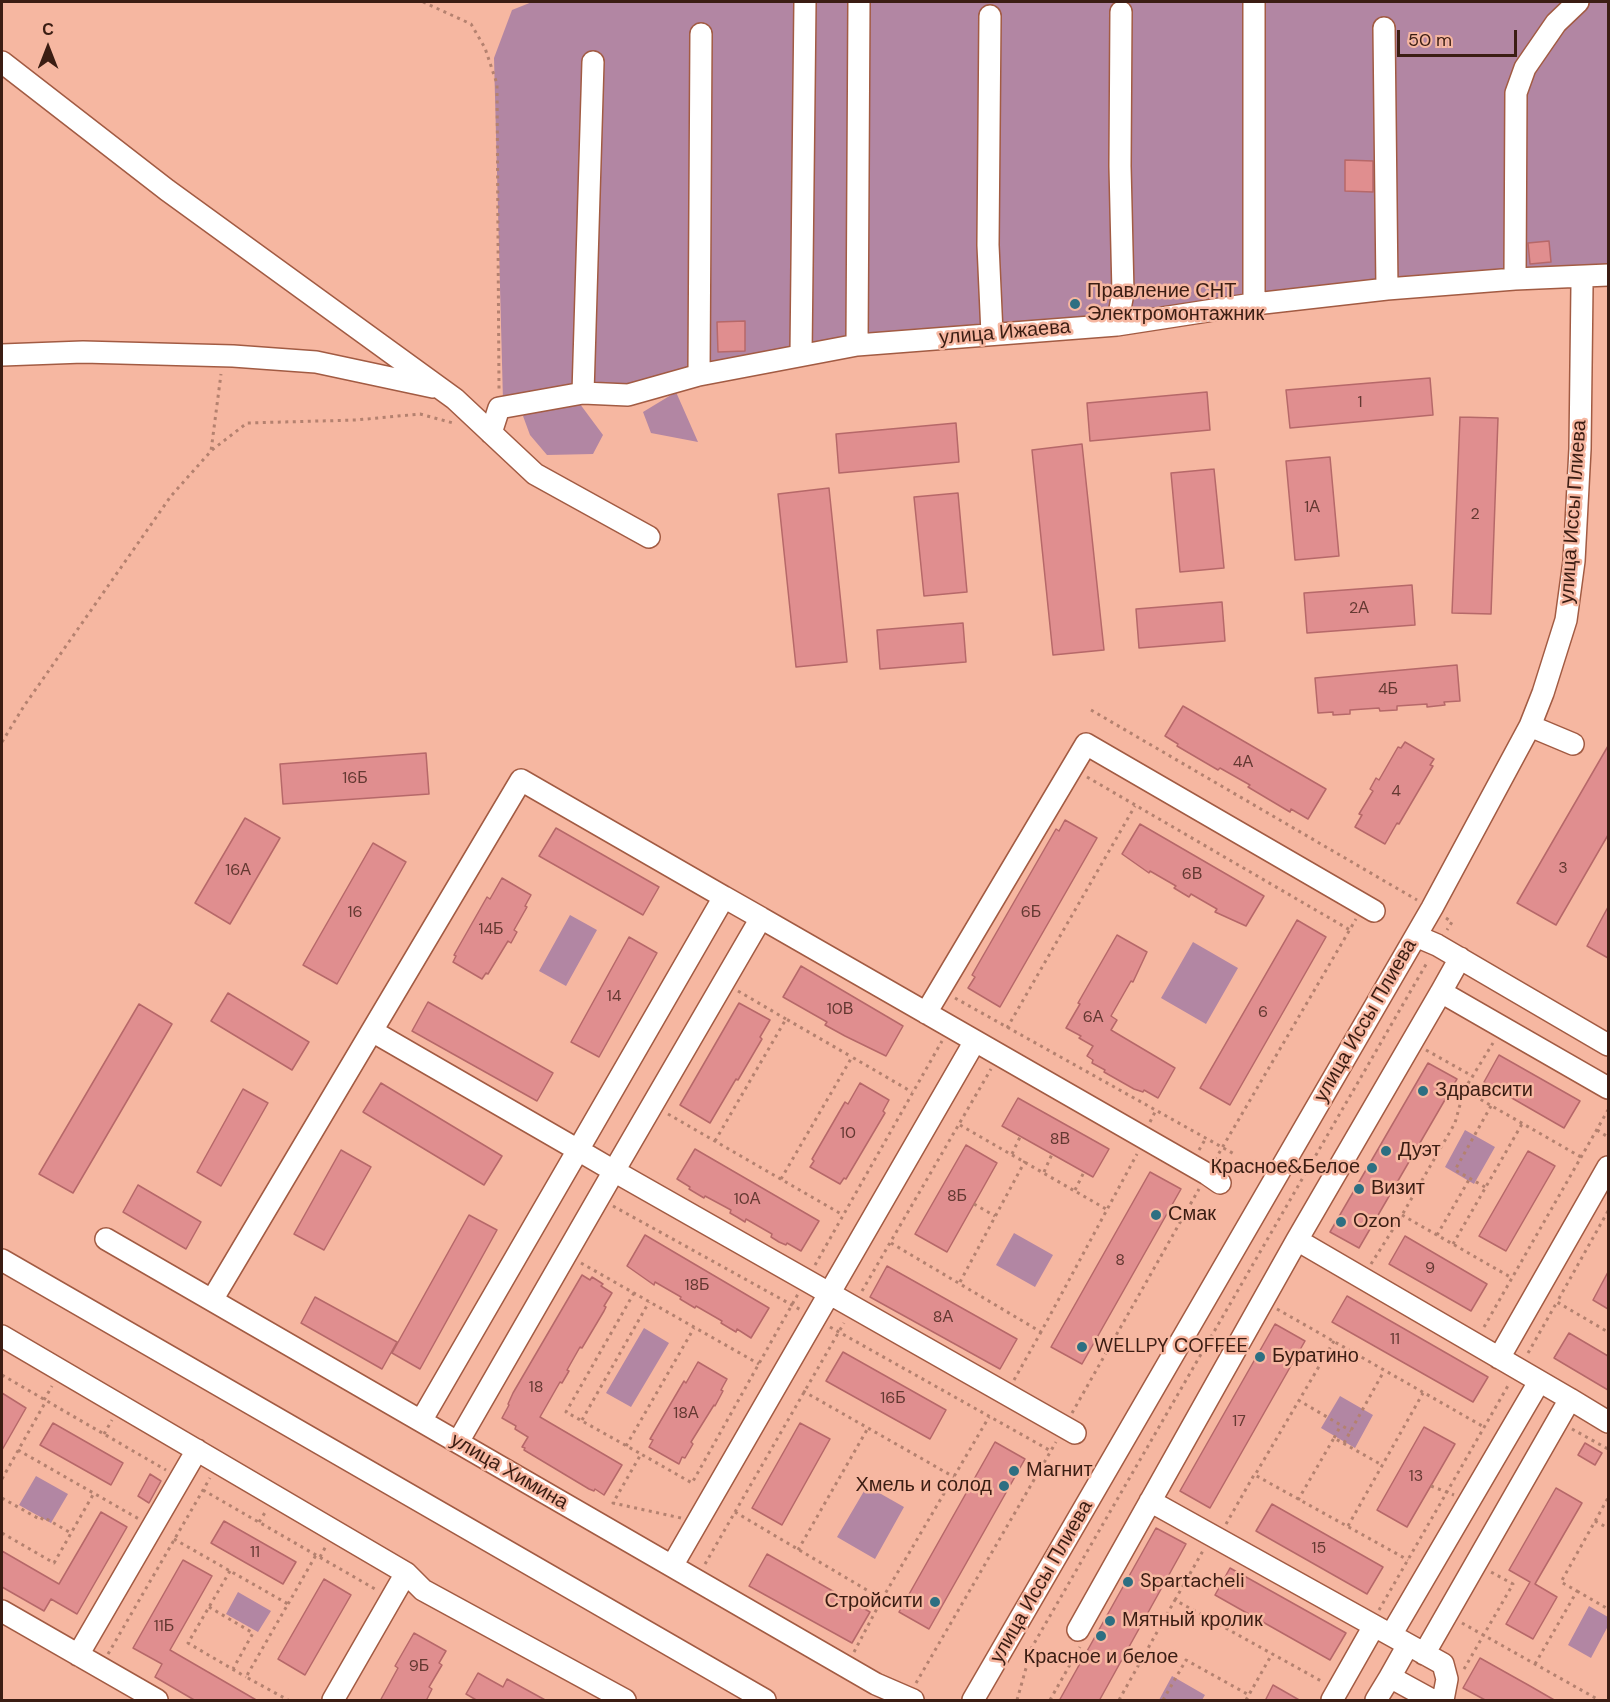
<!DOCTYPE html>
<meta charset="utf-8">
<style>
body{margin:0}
#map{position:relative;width:1610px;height:1702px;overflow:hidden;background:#f6b7a1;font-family:"DM Sans",sans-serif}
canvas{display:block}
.frame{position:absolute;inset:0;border:3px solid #3b1d13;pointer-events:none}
.north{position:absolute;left:18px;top:18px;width:60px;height:60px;-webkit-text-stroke:4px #f6b7a1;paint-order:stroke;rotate:0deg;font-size:16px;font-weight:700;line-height:24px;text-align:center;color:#3b1d13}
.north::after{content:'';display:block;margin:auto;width:21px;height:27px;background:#3b1d13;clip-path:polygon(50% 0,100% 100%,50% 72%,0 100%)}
.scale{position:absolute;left:1397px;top:30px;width:120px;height:27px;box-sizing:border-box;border:3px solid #3b1d13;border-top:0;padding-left:8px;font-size:18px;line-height:21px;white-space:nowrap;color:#3b1d13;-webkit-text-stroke:4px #f6b7a1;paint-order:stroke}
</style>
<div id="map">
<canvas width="1610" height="1702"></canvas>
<div class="frame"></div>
<div class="north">С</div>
<div class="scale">50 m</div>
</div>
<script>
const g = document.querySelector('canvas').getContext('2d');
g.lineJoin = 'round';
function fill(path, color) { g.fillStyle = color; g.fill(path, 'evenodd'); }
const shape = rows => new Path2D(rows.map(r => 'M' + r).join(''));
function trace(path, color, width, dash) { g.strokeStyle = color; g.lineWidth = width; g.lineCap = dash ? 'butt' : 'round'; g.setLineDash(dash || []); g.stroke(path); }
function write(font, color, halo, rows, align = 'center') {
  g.font = font + ' "DM Sans",sans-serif'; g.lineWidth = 5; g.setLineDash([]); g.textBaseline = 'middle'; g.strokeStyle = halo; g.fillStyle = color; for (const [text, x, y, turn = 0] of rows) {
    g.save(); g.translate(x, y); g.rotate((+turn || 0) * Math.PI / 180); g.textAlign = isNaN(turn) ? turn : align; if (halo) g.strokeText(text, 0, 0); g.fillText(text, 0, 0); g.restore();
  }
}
fill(shape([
 [532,2,1608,2,1608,269,985,331,622,388,503,401,494,58,512,10],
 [676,392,698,442,651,433,643,412],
 [577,400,603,435,593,454,547,455,530,435,523,416,532,405],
 [570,915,597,930,566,986,539,971],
 [1193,942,1238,968,1206,1024,1161,998],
 [1465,1130,1495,1147,1474,1184,1445,1167],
 [1014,1233,1053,1255,1035,1287,996,1265],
 [644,1328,669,1343,631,1407,606,1393],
 [1340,1396,1373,1415,1355,1448,1321,1428],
 [36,1476,68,1494,51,1523,19,1505],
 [867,1486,904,1507,875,1559,837,1537],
 [238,1592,271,1611,258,1632,226,1614],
 [1589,1606,1608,1617,1608,1626,1591,1658,1568,1645],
 [1172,1676,1205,1695,1202,1700,1159,1700]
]), '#b286a3');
const building = shape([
 [1345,160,1373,161,1373,192,1345,191,1345,160],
 [1549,241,1551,262,1530,264,1528,243,1549,241],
 [745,321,745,351,718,352,717,322,745,321],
 [1430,378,1433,415,1290,428,1286,390,1430,378],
 [1207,392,1210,430,1090,441,1087,403,1207,392],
 [1460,417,1498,418,1491,614,1452,613,1460,417],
 [956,423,959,462,839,473,836,434,956,423],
 [1082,444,1104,650,1053,655,1032,450,1082,444],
 [1330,457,1339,556,1295,560,1286,461,1330,457],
 [1214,469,1224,568,1180,572,1171,473,1214,469],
 [829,488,847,662,796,667,778,494,829,488],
 [958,493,967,592,924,596,914,497,958,493],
 [1412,585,1415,625,1307,633,1304,593,1412,585],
 [1222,602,1225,641,1139,648,1136,609,1222,602],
 [963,623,966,662,880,669,877,630,963,623],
 [1457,665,1460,701,1444,702,1445,705,1427,707,1427,704,1397,706,1397,710,1380,711,1379,708,1350,710,1350,714,1333,715,1333,712,1318,713,1315,678,1457,665],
 [1183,706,1326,789,1308,819,1291,809,1290,812,1248,787,1250,785,1220,768,1218,770,1177,746,1178,744,1165,736,1183,706],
 [1405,742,1434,759,1430,765,1433,766,1399,824,1397,823,1385,844,1355,827,1362,815,1359,814,1373,791,1370,789,1376,778,1379,780,1398,747,1401,748,1405,742],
 [1608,746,1608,835,1556,925,1517,903,1608,746],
 [426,753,429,794,283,804,280,764,426,753],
 [245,818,280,838,230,924,195,903,245,818],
 [1065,820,1097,838,1000,1007,968,988,975,977,972,975,1056,829,1059,831,1065,820],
 [1140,824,1264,896,1246,926,1215,912,1217,909,1191,894,1189,897,1174,888,1176,886,1150,871,1149,873,1122,854,1140,824],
 [556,828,659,887,643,915,539,856,556,828],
 [373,843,406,862,337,984,303,965,373,843],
 [502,878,531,895,525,906,527,907,514,930,517,932,511,943,508,941,488,974,486,973,482,979,453,962,456,956,454,955,487,897,490,899,502,878],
 [1608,907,1608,958,1587,946,1608,907],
 [1297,920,1326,937,1230,1105,1200,1088,1297,920],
 [1117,935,1147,952,1133,982,1131,981,1111,1016,1117,1020,1111,1030,1175,1068,1158,1098,1144,1090,1143,1092,1134,1089,1104,1072,1105,1070,1092,1063,1093,1060,1087,1056,1093,1046,1079,1038,1081,1036,1066,1028,1080,1004,1078,1003,1117,935],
 [629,937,657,953,599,1057,571,1042,629,937],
 [801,966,903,1026,886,1056,845,1036,825,1025,827,1022,783,997,801,966],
 [228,993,309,1042,292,1070,211,1021,228,993],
 [428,1002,553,1073,537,1101,412,1031,428,1002],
 [739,1003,770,1020,760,1037,762,1039,738,1080,736,1079,710,1123,680,1105,739,1003],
 [139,1004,172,1024,73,1193,39,1174,139,1004],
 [1499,1055,1580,1101,1564,1128,1484,1082,1499,1055],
 [1428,1063,1457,1079,1359,1248,1330,1232,1428,1063],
 [381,1083,502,1156,484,1185,363,1112,381,1083],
 [860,1083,889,1100,883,1111,885,1113,846,1179,844,1178,840,1184,810,1167,814,1161,812,1159,845,1102,848,1104,860,1083],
 [243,1089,268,1103,221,1186,197,1172,243,1089],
 [1018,1098,1109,1149,1093,1177,1002,1126,1018,1098],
 [966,1145,997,1163,947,1252,915,1234,966,1145],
 [695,1149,819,1221,801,1251,787,1243,786,1245,779,1242,771,1237,772,1234,746,1219,745,1222,737,1217,730,1213,731,1210,705,1196,704,1198,689,1189,690,1187,677,1179,695,1149],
 [341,1150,371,1167,324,1250,294,1234,341,1150],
 [1528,1151,1555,1166,1506,1251,1479,1236,1528,1151],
 [1150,1172,1181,1189,1082,1364,1051,1347,1150,1172],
 [138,1185,201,1222,186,1249,123,1212,138,1185],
 [469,1215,497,1230,420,1369,392,1353,469,1215],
 [645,1235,769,1308,751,1338,737,1329,736,1332,721,1323,722,1321,696,1306,695,1308,680,1299,681,1297,655,1282,654,1285,627,1266,645,1235],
 [1405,1236,1487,1284,1471,1311,1389,1264,1405,1236],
 [887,1266,1017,1339,1000,1369,870,1297,887,1266],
 [1608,1272,1608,1309,1593,1300,1608,1272],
 [582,1275,590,1280,592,1277,603,1284,601,1286,612,1293,604,1306,606,1307,604,1311,582,1348,580,1347,567,1370,569,1371,562,1383,560,1382,540,1417,622,1465,604,1495,595,1489,594,1491,589,1489,524,1450,525,1448,522,1447,528,1437,515,1429,516,1426,502,1418,509,1405,508,1404,513,1393,582,1275],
 [1347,1296,1488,1377,1473,1402,1332,1322,1347,1296],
 [315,1297,397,1342,382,1369,301,1323,315,1297],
 [1275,1324,1305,1341,1210,1508,1180,1491,1275,1324],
 [1569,1333,1608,1356,1608,1390,1554,1358,1569,1333],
 [843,1352,946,1410,930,1439,826,1381,843,1352],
 [698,1362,727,1379,721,1390,723,1391,715,1406,714,1405,691,1442,693,1444,685,1458,682,1457,679,1464,649,1447,653,1440,650,1439,684,1381,686,1383,698,1362],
 [2,1393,26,1408,2,1450,2,1393],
 [53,1423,123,1463,111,1485,40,1445,53,1423],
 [800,1423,830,1439,782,1525,752,1508,800,1423],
 [1424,1427,1455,1444,1407,1527,1377,1510,1424,1427],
 [995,1442,1025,1459,929,1629,899,1612,995,1442],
 [1585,1443,1602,1453,1595,1465,1578,1455,1585,1443],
 [150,1474,161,1481,149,1503,138,1496,150,1474],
 [1556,1488,1582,1503,1535,1584,1557,1597,1533,1639,1506,1624,1530,1582,1509,1570,1556,1488],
 [1272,1504,1383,1567,1367,1594,1256,1531,1272,1504],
 [101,1512,127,1527,77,1614,51,1599,44,1611,2,1587,2,1551,59,1584,101,1512],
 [224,1521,296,1562,283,1584,211,1543,224,1521],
 [1156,1528,1186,1544,1099,1701,1059,1701,1156,1528],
 [767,1554,870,1612,852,1643,749,1586,767,1554],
 [183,1560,212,1576,170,1650,258,1701,196,1701,155,1677,162,1664,133,1648,183,1560],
 [1230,1568,1346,1633,1330,1660,1215,1595,1230,1568],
 [324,1579,351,1595,305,1675,278,1659,324,1579],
 [414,1633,446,1651,439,1663,442,1665,429,1687,432,1689,426,1701,380,1701,398,1668,395,1666,414,1633],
 [1480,1658,1530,1686,1556,1701,1487,1701,1463,1688,1480,1658],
 [478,1673,503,1687,507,1679,547,1701,478,1701,466,1694,478,1673],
 [1273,1685,1301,1701,1265,1701,1273,1685]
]);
fill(building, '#e08e8f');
trace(building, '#b66869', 1.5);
const minor = shape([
 [1254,2,1254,304],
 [990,16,988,245,992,334],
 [1384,28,1387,289],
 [2,62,167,190,455,399,535,474,649,537],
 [1515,279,1516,93,1525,68,1556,23,1578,2],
 [1117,325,1123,293,1120,166,1121,12],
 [857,345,859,2],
 [801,354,805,2],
 [2,355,83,352,233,356,316,362,433,387],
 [699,375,701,34],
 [583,393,593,62],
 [491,433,499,408,583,393,628,395,699,375,857,345,1117,325,1246,305,1387,289,1515,279,1608,275],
 [1530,726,1573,744],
 [761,918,1207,1174,1220,1183],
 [1416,936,1437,945,1608,1045],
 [1460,958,1441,992,1608,1088],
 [926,1013,1086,744,1374,911],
 [372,1031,578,1150,614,1171,761,918,724,897,578,1150,421,1421],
 [106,1239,876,1684,913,1700],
 [1297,1240,1570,1399],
 [2,1260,765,1700],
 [212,1300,521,780,724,897],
 [2,1336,406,1573,423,1590,625,1700],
 [1499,1358,1608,1167],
 [458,1442,614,1171,1075,1433],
 [1150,1501,1443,1664,1447,1679,1443,1700],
 [672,1566,975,1041],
 [2,1611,157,1700],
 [1078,1630,1297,1240,1441,992],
 [1391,1635,1539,1382],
 [1424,1654,1570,1399,1608,1422],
 [78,1655,197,1450],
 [1390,1677,1408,1645],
 [333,1700,406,1573],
 [973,1700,1432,908,1530,726,1543,693,1566,620,1574,561,1580,449,1582,285],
 [1332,1700,1374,1626],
 [1376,1700,1390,1677,1432,1700]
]);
trace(minor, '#a25b43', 24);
trace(shape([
 [423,2,471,24,485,48,497,84,499,389],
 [212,450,247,423,356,420,420,414,453,423],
 [1091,710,1417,900],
 [2,742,24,706,171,496,211,451,221,374],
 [1087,777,1350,930],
 [1446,918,1452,922,1447,930],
 [738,991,786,1019],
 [955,998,1236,1155],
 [1007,1028,1135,806],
 [1426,1050,1474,1077],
 [1464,1090,1493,1043],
 [668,1114,843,1215],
 [1150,1122,1156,1110],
 [960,1125,1106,1209],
 [1597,1130,1608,1137],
 [715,1141,786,1019,852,1057],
 [1199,1150,1206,1138],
 [1012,1154,1020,1137],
 [1215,1160,1356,919],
 [1044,1172,1052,1154],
 [781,1179,852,1057,912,1092],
 [1485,1187,1455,1170,1491,1106],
 [1075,1190,1084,1172],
 [974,1204,995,1216],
 [613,1206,801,1310],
 [1608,1211,1557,1302,1608,1332],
 [1402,1215,1512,1278],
 [1437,1235,1470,1178],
 [891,1243,1041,1332,1137,1154],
 [1453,1244,1522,1124],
 [581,1263,759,1364],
 [1371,1264,1402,1215,1455,1123,1464,1090,1581,1157],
 [815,1265,942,1041],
 [960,1282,1025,1161],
 [862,1291,991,1069],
 [634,1293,566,1412,641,1454],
 [1277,1309,1484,1427],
 [830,1327,1051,1451],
 [1484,1327,1608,1110],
 [1334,1341,1255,1475,1408,1560],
 [1528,1353,1557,1302],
 [2,1375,166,1470],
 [1014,1380,1041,1332],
 [803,1391,954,1477],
 [44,1400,52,1386],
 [1298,1400,1351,1431],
 [1072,1413,1199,1189],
 [582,1420,649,1302],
 [1572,1429,1608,1449],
 [104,1434,112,1420],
 [1334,1438,1341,1425],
 [1344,1443,1384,1371],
 [626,1446,694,1328],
 [18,1450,139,1519],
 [2,1479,46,1401],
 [1431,1486,1454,1495],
 [203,1490,375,1589],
 [2,1498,41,1520,43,1517,71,1533],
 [1298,1500,1334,1438,1382,1465],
 [735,1512,882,1599],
 [681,1518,613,1503,641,1454,692,1483,798,1294],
 [1595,1521,1608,1528],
 [259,1522,266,1511],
 [1226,1524,1254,1475],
 [1348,1526,1423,1393],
 [2,1533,54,1563,94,1493],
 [174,1539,288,1604,246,1677,288,1700],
 [798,1550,868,1428],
 [320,1557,326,1546],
 [705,1564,844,1323],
 [230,1571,188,1643,246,1677],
 [1577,1591,1608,1609],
 [1175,1600,1204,1549],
 [288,1604,316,1555],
 [209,1607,253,1633,233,1669],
 [1379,1610,1509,1384],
 [1462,1623,1599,1700],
 [854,1652,882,1599,989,1417],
 [108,1654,210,1478],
 [1535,1664,1577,1591,1561,1582,1608,1498],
 [1464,1669,1513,1584,1491,1572],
 [916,1683,1056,1442],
 [1017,1700,1032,1647,1428,961],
 [1050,1700,1080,1647],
 [1119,1700,1175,1600,1323,1682],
 [1163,1700,1186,1660,1249,1695],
 [1246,1700,1272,1654]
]), '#b4816f', 3, [3, 4.5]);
trace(minor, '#fff', 21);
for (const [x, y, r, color] of [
 [1075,304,6,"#2d6f82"],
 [1423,1091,6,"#2d6f82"],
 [1386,1151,6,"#2d6f82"],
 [1372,1168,6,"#2d6f82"],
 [1359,1189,6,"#2d6f82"],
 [1156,1215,6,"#2d6f82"],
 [1341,1222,6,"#2d6f82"],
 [1082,1347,6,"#2d6f82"],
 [1260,1357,6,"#2d6f82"],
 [1014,1471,6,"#2d6f82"],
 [1004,1486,6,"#2d6f82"],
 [1128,1582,6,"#2d6f82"],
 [935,1602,6,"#2d6f82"],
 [1110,1621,6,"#2d6f82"],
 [1101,1636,6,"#2d6f82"]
]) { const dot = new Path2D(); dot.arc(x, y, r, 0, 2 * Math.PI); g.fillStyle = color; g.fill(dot); trace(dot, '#f6b7a1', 2); }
write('16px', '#643932', null, [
 ["1",1360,403],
 ["1А",1312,508],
 ["2",1475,515],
 ["2А",1359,609],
 ["4Б",1388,690],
 ["4А",1243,763],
 ["16Б",355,779],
 ["4",1396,792],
 ["3",1563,869],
 ["16А",238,871],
 ["6В",1192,875],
 ["16",355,913],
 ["6Б",1031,913],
 ["14Б",491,930],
 ["14",614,997],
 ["10В",840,1010],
 ["6",1263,1013],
 ["6А",1093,1018],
 ["10",848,1134],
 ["8В",1060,1140],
 ["8Б",957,1197],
 ["10А",747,1200],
 ["8",1120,1261],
 ["9",1430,1269],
 ["18Б",697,1286],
 ["8А",943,1318],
 ["11",1395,1340],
 ["18",536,1388],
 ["16Б",893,1399],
 ["18А",686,1414],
 ["17",1239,1422],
 ["13",1416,1477],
 ["15",1319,1549],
 ["11",255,1553],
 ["11Б",164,1627],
 ["9Б",419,1667]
]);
write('20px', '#3b1d13', '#f6b7a1', [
 ["Правление СНТ",1087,292],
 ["Электромонтажник",1087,315],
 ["Здравсити",1435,1091],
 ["Дуэт",1398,1151],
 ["Красное&Белое",1360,1168,"right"],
 ["Визит",1371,1189],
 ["Смак",1168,1215],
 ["Ozon",1353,1222],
 ["WELLPY COFFEE",1094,1347],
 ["Буратино",1272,1357],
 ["Магнит",1026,1471],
 ["Хмель и солод",992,1486,"right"],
 ["Spartacheli",1140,1582],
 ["Стройсити",923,1602,"right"],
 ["Мятный кролик",1122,1621],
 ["Красное и белое",1101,1658,"center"]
], 'left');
write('20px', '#3b1d13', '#f6b7a1', [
 ["улица Ижаева",1005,333,-5],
 ["улица Иссы Плиева",1574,512,-86],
 ["улица Иссы Плиева",1366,1021,-60],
 ["улица Химина",509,1472,30],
 ["улица Иссы Плиева",1042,1582,-60]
]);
</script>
